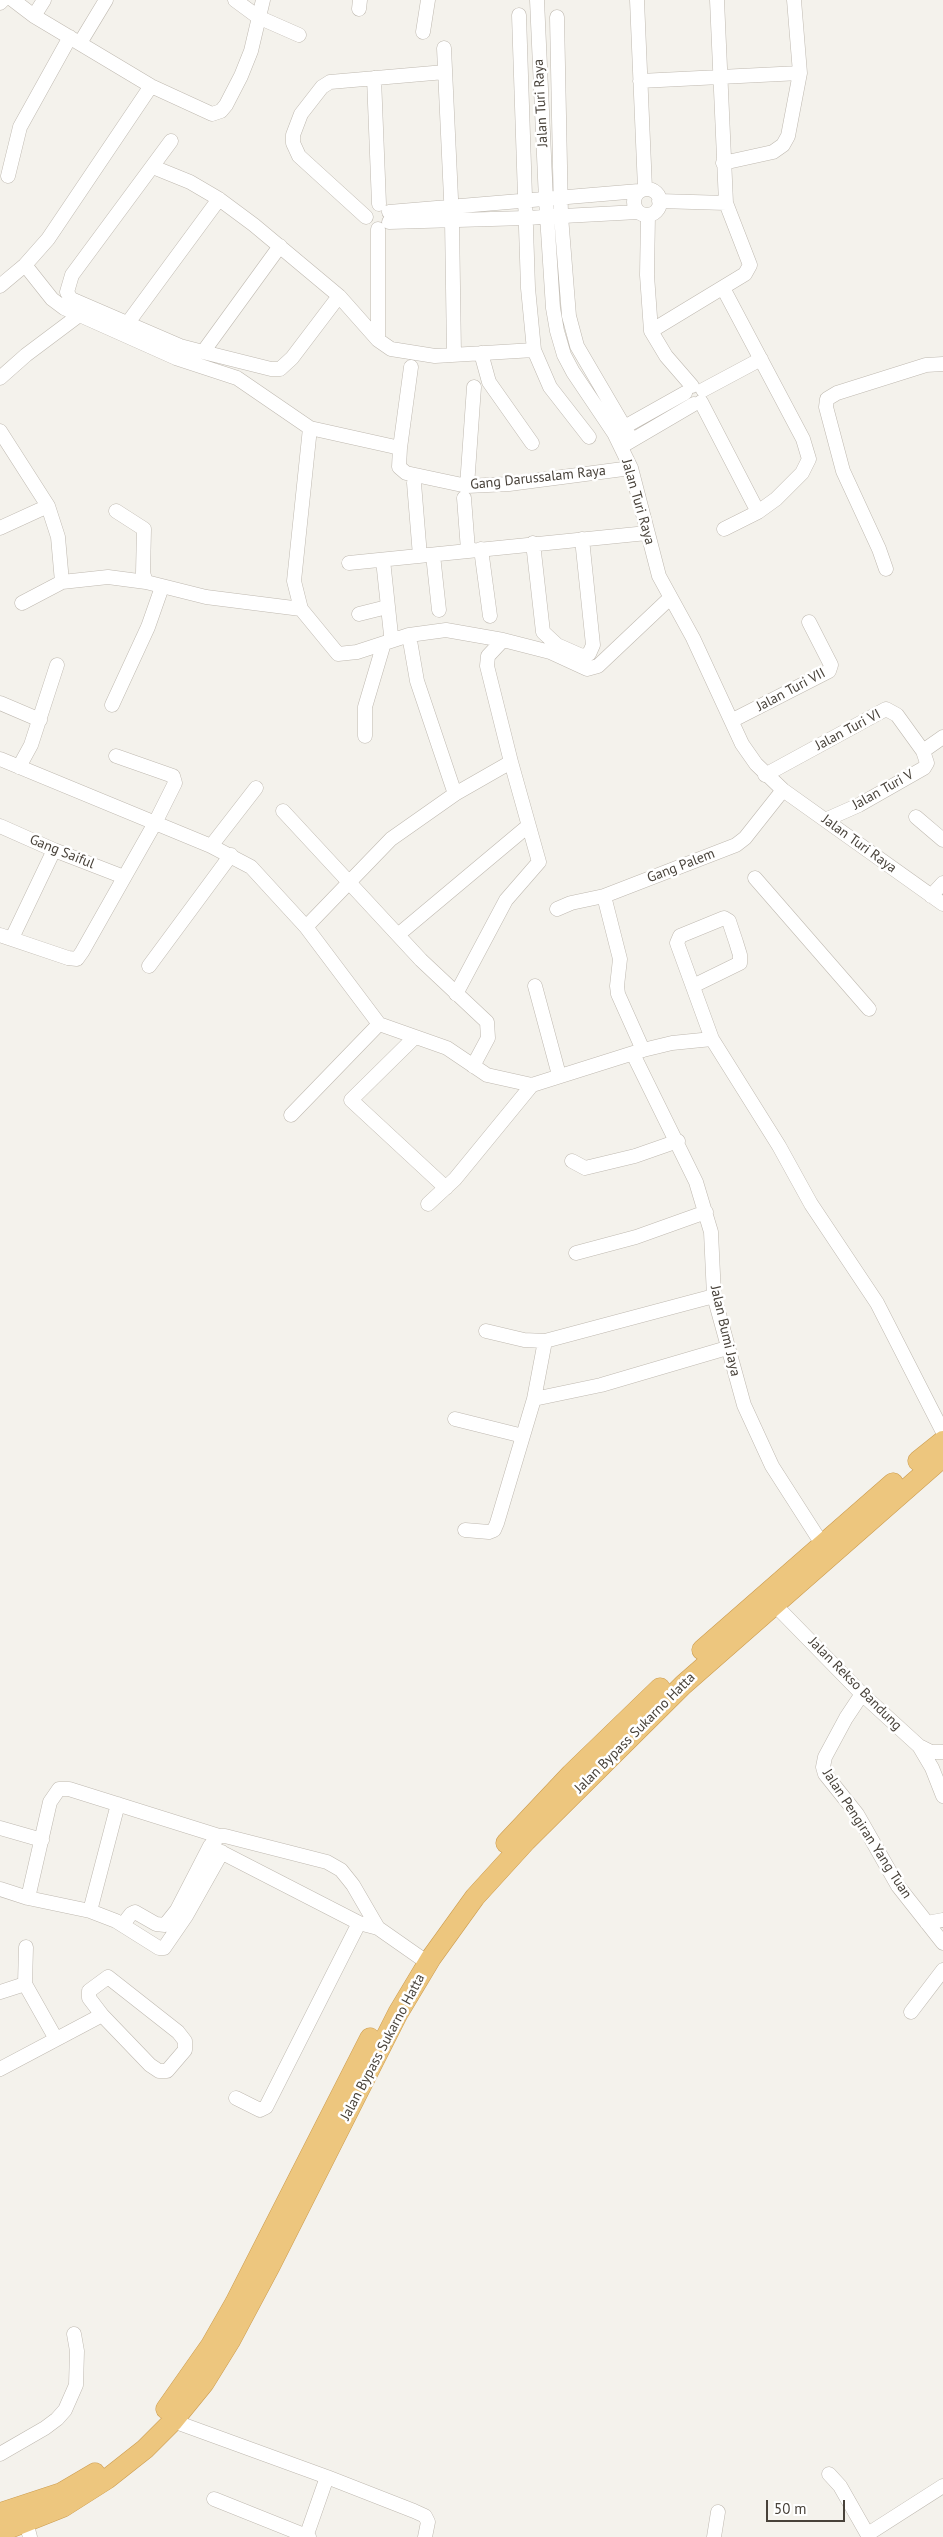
<!DOCTYPE html>
<style>
body{margin:0}
#map{position:relative;width:943px;height:2537px;overflow:hidden;background:#f4f2ec;font-family:"PT Sans",sans-serif}
canvas{display:block}
.scale{position:absolute;left:766px;top:2500px;width:79px;height:22px;box-sizing:border-box;border:2px solid #48423a;border-top:0;padding-left:6px;font-size:15px;line-height:18px;white-space:nowrap;color:#48423a;-webkit-text-stroke:4px #fff;paint-order:stroke}
</style>
<div id="map">
<canvas width="943" height="2537"></canvas>
<div class="scale">50 m</div>
</div>
<script>
const g = document.querySelector('canvas').getContext('2d');
g.lineJoin = 'round';
const shape = rows => new Path2D(rows.map(r => 'M' + r).join(''));
function trace(path, color, width, dash) { g.strokeStyle = color; g.lineWidth = width; g.lineCap = dash ? 'butt' : 'round'; g.setLineDash(dash || []); g.stroke(path); }
function write(font, color, halo, rows, align = 'center') {
  g.font = font + ' "PT Sans",sans-serif'; g.lineWidth = 5; g.setLineDash([]); g.textBaseline = 'middle'; g.strokeStyle = halo; g.fillStyle = color; for (const [text, x, y, turn = 0] of rows) {
    g.save(); g.translate(x, y); g.rotate((+turn || 0) * Math.PI / 180); g.textAlign = isNaN(turn) ? turn : align; if (halo) g.strokeText(text, 0, 0); g.fillText(text, 0, 0); g.restore();
  }
}
const minor = shape([
 [13,0,34,16,151,86,212,114,221,111,226,105,241,76,251,51,263,0],
 [235,0,258,17,299,35],
 [537,0,546,200,553,308,557,331,564,355,573,372,614,433,631,468,659,576,693,638,742,744,756,764,783,790,943,904],
 [637,0,645,189],
 [0,3,3,0],
 [359,9,360,0],
 [519,15,528,288,534,350,550,387,589,437],
 [34,16,44,0],
 [557,17,561,216,569,316,577,346,632,440],
 [423,32,428,0],
 [80,43,106,0],
 [444,48,452,220,454,354],
 [374,78,379,204],
 [640,81,800,73],
 [171,141,72,275,67,292,71,299,180,346,203,352,280,246],
 [723,163,773,152,783,145,788,136,800,73,794,0],
 [153,167,190,182,219,199,254,225,339,296,378,340,391,349,435,356,534,350],
 [8,176,20,127,70,37],
 '634 202a13 13 0 1 1 26 0a13 13 0 1 1-26 0Z',
 [659,201,726,203],
 [389,212,639,191],
 [648,215,647,275,651,331,666,356,692,386],
 [366,217,299,156,293,143,293,135,301,114,322,87,330,82,445,72],
 [389,222,526,218,638,212],
 [25,265,52,299,64,308,176,358,237,378,310,428,294,581,301,609,338,654,357,652,409,635,446,630,503,640,550,652,587,669,598,666,670,598],
 [0,286,25,265,48,239,151,86],
 [723,288,803,439,809,459,802,473,776,499,758,512,724,529],
 [127,324,219,199],
 [651,331,745,274,750,265,726,203,717,0],
 [378,340,378,229],
 [203,352,271,369,280,369,292,358,339,296],
 [481,353,489,382,532,443],
 [411,367,400,448,399,467,406,473,467,486,509,484,631,468],
 [0,378,26,355,78,316],
 [703,390,761,359],
 [701,402,758,512],
 [310,428,400,448],
 [619,430,685,393],
 [0,431,48,506,58,537,62,582],
 [624,445,694,404],
 [414,483,420,556],
 [467,486,474,387],
 [464,498,468,550],
 [116,511,144,529,143,573,146,582],
 [0,528,48,506],
 [533,543,543,632,557,645,582,656,589,654,593,645,582,539],
 [481,549,490,616],
 [433,555,439,610],
 [383,560,391,635],
 [349,563,647,533],
 [886,569,879,549,843,471,826,407,827,399,837,393,926,365,943,364],
 [22,603,62,582,108,577,146,582,206,597,301,609],
 [359,614,387,607],
 [409,635,417,681,455,794],
 [0,703,40,720],
 [112,705,148,627,162,587],
 [733,720,829,671,831,665,809,622],
 [365,736,365,707,384,643],
 [0,759,211,846,251,867,306,927,379,1024,447,1048,487,1075,532,1085,643,1050,672,1043,712,1039],
 [19,767,31,745,57,665],
 [765,775,886,709,897,715,923,751,943,737],
 [283,811,421,960,487,1022,488,1038,473,1066],
 [916,817,943,840],
 [825,820,859,805,924,768,927,763,923,751],
 [0,826,54,850,124,877],
 [211,846,256,788],
 [755,878,869,1009],
 [604,896,620,959,617,986,618,994,643,1050],
 [931,896,943,883],
 [557,909,571,903,604,896,736,845,745,838,783,790],
 [306,927,391,839,455,794,511,762,487,666,488,656,503,640],
 [399,934,528,826],
 [0,935,68,958,77,959,82,952,155,823,175,783,173,776,116,756],
 [12,938,54,850],
 [149,966,231,855],
 [535,986,559,1075],
 [693,986,740,963,740,955,736,942,729,921,724,918,680,936,677,943,712,1039,779,1146,811,1204,877,1303,943,1432],
 [456,994,506,900,539,862,511,762],
 [415,1037,351,1100,446,1188],
 [633,1054,696,1182,711,1232,714,1296,744,1405,772,1466,822,1544],
 [291,1115,379,1024],
 [572,1161,585,1168,635,1156,678,1141],
 [428,1204,455,1179,532,1085],
 [576,1253,636,1237,706,1212],
 [486,1331,524,1340,545,1341,714,1296],
 [534,1399,601,1385,727,1348],
 [455,1419,523,1436],
 [465,1530,489,1532,494,1530,497,1523,534,1399,545,1341],
 [774,1604,862,1694,919,1746,931,1752,943,1752],
 [862,1694,846,1718,825,1757,823,1767,825,1774,857,1814,898,1886,943,1943],
 [919,1746,932,1768,943,1796],
 [0,1828,42,1840],
 [215,1849,359,1923,378,1928,428,1963],
 [0,1889,28,1898,90,1911,116,1921,159,1948,164,1948,186,1916,222,1852],
 [28,1898,50,1802,59,1789,69,1789,219,1836],
 [90,1911,118,1804],
 [124,1923,131,1914,135,1912,156,1924,165,1925,177,1910,210,1846,219,1836,225,1836,327,1862,341,1870,353,1885,378,1928],
 [927,1923,943,1920],
 [26,1947,25,1984,56,2039],
 [0,1992,25,1984],
 [911,2012,943,1970],
 [0,2069,102,2015,150,2065,159,2071,167,2071,185,2050,185,2041,178,2032,108,1977,89,1991,89,1998,102,2015],
 [236,2098,260,2110,266,2107,359,1923],
 [173,2421,327,2477,414,2511,425,2516,428,2522,425,2537],
 [0,2454,45,2428,57,2419,65,2410,76,2385,77,2351,74,2334],
 [829,2474,840,2486,869,2537],
 [214,2499,309,2537],
 [26,2522,30,2537],
 [868,2534,943,2486],
 [306,2537,327,2477],
 [714,2537,718,2512]
]);
const highway = shape([
 [918,1461,943,1441],
 [702,1650,893,1483],
 [506,1843,571,1774,660,1688],
 [166,2409,211,2345,235,2303,370,2038],
 [0,2513,61,2493,95,2473],
 [0,2532,63,2507,107,2479,145,2449,173,2421,204,2383,230,2341,270,2266,398,2013,431,1958,475,1897,526,1841,683,1685,943,1457]
]);
trace(minor, '#bfb9b0', 15);
trace(highway, '#cc9c4f', 21);
trace(minor, '#fff', 14);
trace(highway, '#edc67e', 20);
write('14px', '#48423a', '#fff', [
 ["Jalan Turi Raya",541,103,-93],
 ["Gang Darussalam Raya",538,478,-6],
 ["Jalan Turi Raya",638,502,74],
 ["Jalan Turi VII",791,690,-28],
 ["Jalan Turi VI",848,730,-28],
 ["Jalan Turi V",883,790,-29],
 ["Jalan Turi Raya",859,844,36],
 ["Gang Saiful",62,852,22],
 ["Gang Palem",681,866,-21],
 ["Jalan Bumi Jaya",725,1331,77],
 ["Jalan Rekso Bandung",855,1684,45],
 ["Jalan Bypass Sukarno Hatta",635,1733,-45],
 ["Jalan Pengiran Yang Tuan",867,1834,57],
 ["Jalan Bypass Sukarno Hatta",383,2047,-62]
]);
</script>
